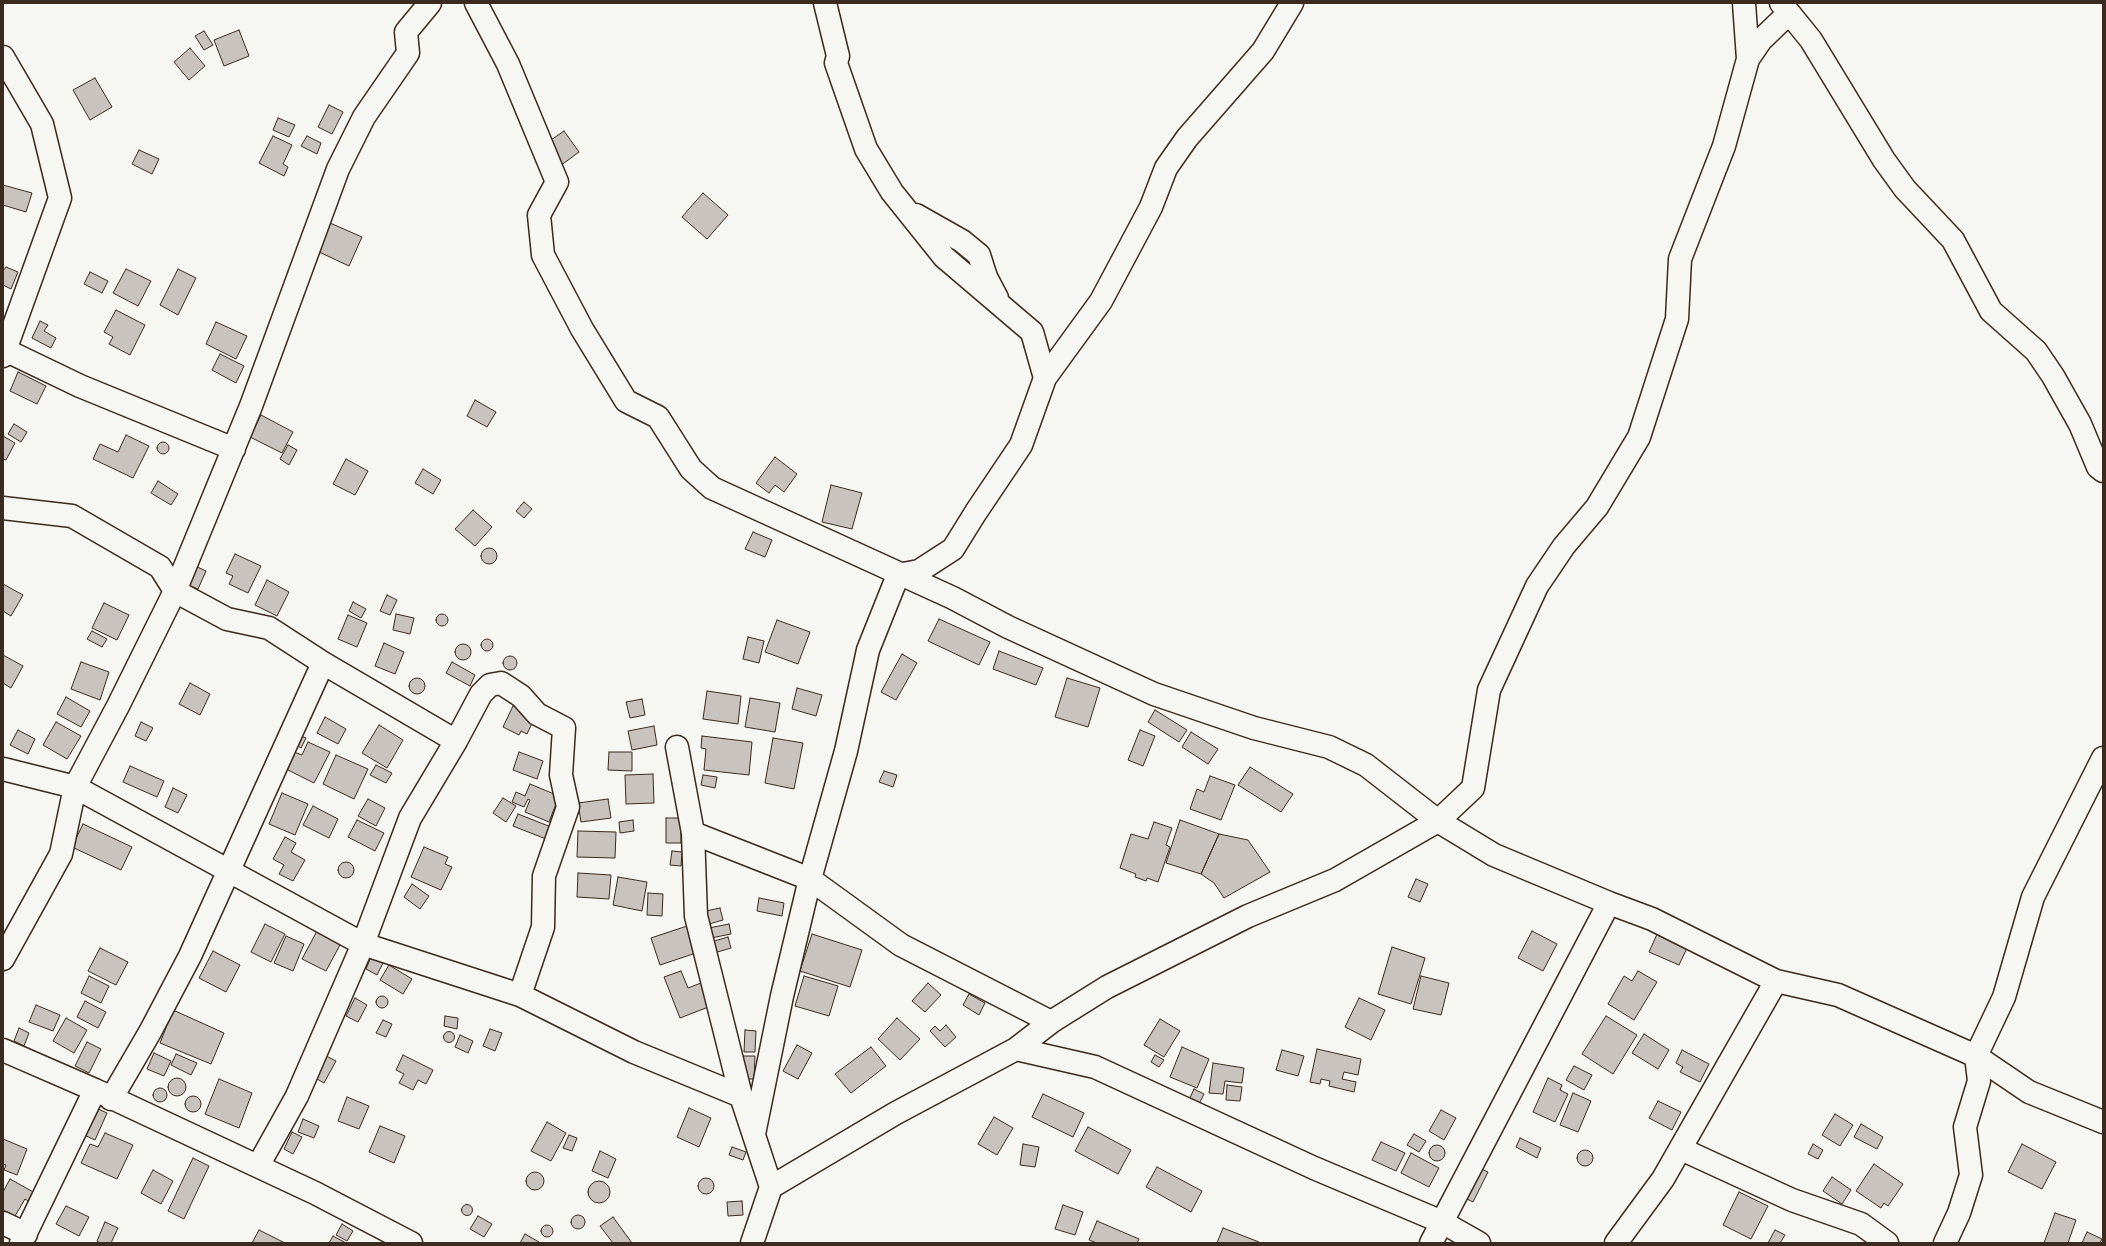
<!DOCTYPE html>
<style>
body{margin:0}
#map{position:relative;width:2106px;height:1246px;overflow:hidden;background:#f6f6f2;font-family:"Comic Neue",sans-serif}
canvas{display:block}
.frame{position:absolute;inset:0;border:4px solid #3b2a1e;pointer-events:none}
</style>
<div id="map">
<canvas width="2106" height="1246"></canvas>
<div class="frame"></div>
</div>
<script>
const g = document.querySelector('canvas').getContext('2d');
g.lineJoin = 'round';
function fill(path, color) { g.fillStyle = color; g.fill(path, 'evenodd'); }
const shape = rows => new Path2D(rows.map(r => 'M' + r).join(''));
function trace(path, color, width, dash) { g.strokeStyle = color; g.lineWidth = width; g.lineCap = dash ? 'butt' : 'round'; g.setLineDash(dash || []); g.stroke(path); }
const building = shape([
 [239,30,249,56,224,66,214,40,239,30],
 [204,31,213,45,204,50,195,36,204,31],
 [190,48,205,66,189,80,174,62,190,48],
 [95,78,112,107,90,120,73,90,95,78],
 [329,105,343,112,332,134,318,127,329,105],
 [278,118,295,125,289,137,273,130,278,118],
 [564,131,579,152,560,166,544,145,564,131],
 [273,136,292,145,283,164,288,167,284,176,259,163,273,136],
 [307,136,321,143,317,154,301,146,307,136],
 [139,150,159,159,152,174,132,164,139,150],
 [3,185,32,193,26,212,3,205,3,185],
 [703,193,728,215,707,239,682,217,703,193],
 [330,223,362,237,349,266,317,251,330,223],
 [6,267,18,272,11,289,3,285,3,271,6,267],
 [126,269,151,281,138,306,113,293,126,269],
 [178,269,196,278,178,315,160,305,178,269],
 [90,272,108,281,102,293,84,284,90,272],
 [116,310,145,325,130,355,109,344,113,337,104,332,116,310],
 [40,321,48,325,44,331,56,338,51,348,32,338,40,321],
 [216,322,247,336,236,359,206,344,216,322],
 [220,354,244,366,236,383,212,370,220,354],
 [18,372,46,386,37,404,10,391,18,372],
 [475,400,496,412,487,427,467,416,475,400],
 [261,415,293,432,282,453,250,437,261,415],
 [14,424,27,432,21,442,8,434,14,424],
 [126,435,149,446,133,478,93,459,100,444,118,452,126,435],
 [3,436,15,443,6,460,3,459,3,436],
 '157 448a6 6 0 1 1 12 0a6 6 0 1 1-12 0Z',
 [288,445,297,450,289,465,280,459,288,445],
 [775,457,797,474,784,492,775,485,769,493,756,483,775,457],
 [346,459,368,471,355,495,333,484,346,459],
 [423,469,441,480,433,494,415,483,423,469],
 [158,481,178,494,171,505,151,493,158,481],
 [831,485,862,493,852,529,822,522,831,485],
 [524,502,532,509,524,518,516,511,524,502],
 [473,510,492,527,475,546,455,529,473,510],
 [753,532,772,540,765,557,745,549,753,532],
 '481 556a8 8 0 1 1 16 0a8 8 0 1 1-16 0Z',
 [235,554,261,566,248,593,229,584,233,576,226,573,235,554],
 [193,565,206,571,198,589,185,584,193,565],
 [267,580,289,592,277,616,255,605,267,580],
 [3,584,23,595,11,616,3,611,3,584],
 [387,595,397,600,390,615,380,611,387,595],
 [353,602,366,609,361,618,349,611,353,602],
 [104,603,129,615,117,640,92,628,104,603],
 '436 620a6 6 0 1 1 12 0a6 6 0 1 1-12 0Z',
 [396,614,414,618,410,634,393,630,396,614],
 [348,615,367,623,357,647,338,639,348,615],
 [939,619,990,642,979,665,928,641,939,619],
 [777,620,810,632,798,664,765,652,777,620],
 [92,631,107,639,102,647,87,639,92,631],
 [748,637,764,641,759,663,743,659,748,637],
 '481 645a6 6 0 1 1 12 0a6 6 0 1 1-12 0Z',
 [384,643,404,652,395,674,375,666,384,643],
 '455 652a8 8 0 1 1 16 0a8 8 0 1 1-16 0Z',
 [999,651,1043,668,1036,685,993,669,999,651],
 [902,654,917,663,896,700,881,692,902,654],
 [3,655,23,666,11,688,3,683,3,655],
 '503 663a7 7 0 1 1 14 0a7 7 0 1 1-14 0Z',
 [81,662,109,672,100,700,71,689,81,662],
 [452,662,475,675,470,686,446,673,452,662],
 '409 686a8 8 0 1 1 16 0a8 8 0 1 1-16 0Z',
 [1067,678,1100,688,1088,727,1055,717,1067,678],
 [190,683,210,694,200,715,179,704,190,683],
 [797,688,822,695,816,716,792,709,797,688],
 [707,691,741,696,738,724,703,719,707,691],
 [66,697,90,711,81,727,57,714,66,697],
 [750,698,780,703,775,732,745,727,750,698],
 [642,699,645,715,630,718,626,702,642,699],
 [513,706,535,717,527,734,521,731,519,735,503,727,513,706],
 [1155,710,1187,730,1179,742,1148,722,1155,710],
 [325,717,346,729,338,744,317,733,325,717],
 [56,722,81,736,67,759,43,745,56,722],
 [141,722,153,728,146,741,135,736,141,722],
 [379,725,403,740,387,768,362,753,379,725],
 [654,726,657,745,632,750,628,731,654,726],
 [18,730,35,739,28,754,10,745,18,730],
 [1140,730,1155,736,1143,766,1128,760,1140,730],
 [1191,732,1218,749,1208,764,1182,747,1191,732],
 [299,735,306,738,301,748,295,744,299,735],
 [702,736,752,742,749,775,704,770,706,749,701,748,702,736],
 [773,738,803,743,794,789,765,783,773,738],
 [308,742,330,752,314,783,286,769,294,752,302,755,308,742],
 [519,752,543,761,537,779,513,770,519,752],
 [609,752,632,752,632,771,608,770,609,752],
 [336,755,368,769,354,799,323,784,336,755],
 [376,765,392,773,386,783,370,775,376,765],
 [130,766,164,781,157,797,123,782,130,766],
 [1250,767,1293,794,1281,812,1238,785,1250,767],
 [884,771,897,775,893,787,879,782,884,771],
 [653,774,654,803,626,804,625,775,653,774],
 [703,775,717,777,715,788,701,785,703,775],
 [1210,776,1235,785,1221,820,1190,809,1197,789,1204,792,1210,776],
 [530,784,559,796,549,822,525,812,530,800,528,799,524,807,512,802,516,792,525,796,530,784],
 [173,788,187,795,178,813,165,807,173,788],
 [282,793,308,804,295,835,269,824,282,793],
 [503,798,516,806,506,822,493,813,503,798],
 [368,799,385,808,376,826,358,816,368,799],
 [608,799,611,818,581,822,578,803,608,799],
 [313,806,338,819,329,838,303,825,313,806],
 [518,814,551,827,546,839,513,826,518,814],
 [666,818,681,818,681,843,666,843,666,818],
 [357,820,384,833,375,851,348,837,357,820],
 [633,820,634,831,620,833,619,822,633,820],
 [1180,820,1219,834,1201,874,1166,863,1180,820],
 [1154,822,1172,828,1166,845,1170,847,1158,882,1147,878,1146,881,1135,877,1136,874,1120,868,1131,834,1148,839,1154,822],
 [83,824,132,847,121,870,72,847,83,824],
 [578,831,616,832,615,858,577,857,578,831],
 [1219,834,1248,840,1270,872,1224,898,1214,883,1201,874,1219,834],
 [285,837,296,843,291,852,305,860,293,881,279,874,284,865,273,859,285,837],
 [424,847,448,857,445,864,452,867,441,890,411,877,424,847],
 [672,851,682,852,681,866,670,865,672,851],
 '338 870a8 8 0 1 1 16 0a8 8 0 1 1-16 0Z',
 [578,873,611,875,609,899,577,897,578,873],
 [618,877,647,882,642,911,613,905,618,877],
 [1416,879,1428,884,1420,902,1408,897,1416,879],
 [412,884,429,896,420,909,404,897,412,884],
 [648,893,663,894,662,916,647,915,648,893],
 [759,898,784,903,782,916,757,911,759,898],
 [720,908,723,920,709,924,706,911,720,908],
 [265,924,285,934,271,962,251,952,265,924],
 [729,924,731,934,711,938,709,928,729,924],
 [690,925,699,952,660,965,651,938,690,925],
 [317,931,341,943,326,971,302,959,317,931],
 [1532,931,1557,944,1543,971,1518,958,1532,931],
 [1658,932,1688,946,1679,965,1649,952,1658,932],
 [812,934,862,950,850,987,800,971,812,934],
 [286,936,304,944,293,971,274,963,286,936],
 [728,937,731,948,714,953,711,942,728,937],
 [1392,947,1425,958,1411,1004,1378,994,1392,947],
 [100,948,128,962,116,985,88,971,100,948],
 [213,951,240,965,226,992,199,978,213,951],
 [371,957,383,963,377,975,366,969,371,957],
 [389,965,412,979,403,994,380,980,389,965],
 [681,971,688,988,701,983,711,1006,680,1018,664,977,681,971],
 [1638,971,1657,982,1634,1020,1608,1004,1624,976,1632,981,1638,971],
 [89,976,109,986,101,1003,81,993,89,976],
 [804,976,838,986,829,1016,795,1006,804,976],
 [1421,976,1449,983,1441,1015,1413,1009,1421,976],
 [928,983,941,995,925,1012,912,1001,928,983],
 [969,994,985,1003,979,1015,963,1005,969,994],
 '376 1002a6 6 0 1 1 12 0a6 6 0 1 1-12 0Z',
 [355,998,367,1005,358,1022,346,1016,355,998],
 [1359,998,1385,1010,1371,1040,1345,1027,1359,998],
 [85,1001,106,1012,98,1028,77,1017,85,1001],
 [36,1005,60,1015,53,1031,29,1022,36,1005],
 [173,1010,224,1033,211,1064,160,1043,173,1010],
 [445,1016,458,1018,457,1029,444,1026,445,1016],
 [1606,1016,1637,1035,1613,1074,1582,1054,1606,1016],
 [66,1018,87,1030,74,1053,53,1041,66,1018],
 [897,1018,920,1039,900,1060,878,1039,897,1018],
 [1160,1019,1180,1031,1164,1057,1144,1045,1160,1019],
 [383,1020,392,1024,386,1037,376,1033,383,1020],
 [946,1025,956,1037,945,1047,930,1031,935,1026,940,1031,946,1025],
 [19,1028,29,1033,24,1046,14,1041,19,1028],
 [490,1029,502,1033,495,1051,483,1046,490,1029],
 [745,1030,756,1031,755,1052,744,1052,745,1030],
 '443.5 1037a5.5 5.5 0 1 1 11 0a5.5 5.5 0 1 1-11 0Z',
 [1644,1034,1669,1050,1658,1069,1632,1053,1644,1034],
 [460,1035,473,1041,468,1053,455,1047,460,1035],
 [87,1042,101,1049,89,1073,75,1066,87,1042],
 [797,1045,812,1053,798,1079,783,1071,797,1045],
 [871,1047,886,1066,851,1093,835,1074,871,1047],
 [1182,1047,1209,1059,1197,1088,1170,1077,1182,1047],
 [1317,1049,1361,1059,1358,1075,1344,1072,1342,1079,1356,1082,1354,1092,1329,1086,1330,1081,1321,1079,1320,1084,1310,1082,1317,1049],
 [1282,1050,1304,1056,1298,1076,1276,1070,1282,1050],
 [1682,1050,1709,1064,1700,1082,1680,1072,1683,1067,1676,1063,1682,1050],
 [154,1053,171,1061,164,1076,147,1069,154,1053],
 [176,1054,197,1063,191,1075,171,1065,176,1054],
 [324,1055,336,1061,324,1083,312,1076,324,1055],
 [403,1055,433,1070,426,1084,418,1080,413,1090,399,1083,404,1074,396,1070,403,1055],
 [1155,1055,1164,1060,1159,1067,1151,1062,1155,1055],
 [741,1056,755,1056,754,1079,740,1079,741,1056],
 [1213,1063,1244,1068,1242,1083,1225,1081,1223,1094,1209,1093,1213,1063],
 [1574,1066,1592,1075,1584,1090,1566,1080,1574,1066],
 '168 1087a9 9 0 1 1 18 0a9 9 0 1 1-18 0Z',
 [1548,1078,1562,1085,1560,1090,1568,1094,1555,1122,1533,1112,1548,1078],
 [219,1079,252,1093,239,1128,205,1114,219,1079],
 [1227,1085,1242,1087,1240,1101,1226,1100,1227,1085],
 '153 1095a7 7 0 1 1 14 0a7 7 0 1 1-14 0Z',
 [1194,1089,1204,1094,1199,1104,1189,1100,1194,1089],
 [1573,1093,1591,1101,1578,1132,1560,1125,1573,1093],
 [1043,1094,1084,1113,1073,1137,1032,1117,1043,1094],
 '185 1104a8 8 0 1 1 16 0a8 8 0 1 1-16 0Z',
 [347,1097,369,1106,359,1129,338,1121,347,1097],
 [1658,1101,1681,1112,1672,1130,1649,1118,1658,1101],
 [94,1107,107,1113,95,1140,82,1134,94,1107],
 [689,1108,711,1118,699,1147,677,1137,689,1108],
 [1441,1110,1456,1118,1444,1140,1429,1131,1441,1110],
 [1835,1114,1853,1125,1840,1146,1822,1135,1835,1114],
 [994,1117,1013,1128,997,1155,978,1144,994,1117],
 [303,1119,319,1126,314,1138,298,1132,303,1119],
 [547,1122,566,1133,551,1161,531,1151,547,1122],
 [1861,1124,1883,1137,1877,1149,1854,1137,1861,1124],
 [380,1126,405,1136,394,1163,369,1152,380,1126],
 [1088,1127,1131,1150,1118,1174,1075,1151,1088,1127],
 [292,1132,302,1137,293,1154,284,1149,292,1132],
 [105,1133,133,1145,117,1179,81,1163,90,1144,98,1147,105,1133],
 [1414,1134,1426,1141,1419,1152,1407,1145,1414,1134],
 [569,1135,577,1138,572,1151,563,1148,569,1135],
 [1520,1138,1541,1148,1537,1158,1516,1147,1520,1138],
 [3,1139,27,1149,17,1175,4,1170,6,1165,3,1164,3,1139],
 [1381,1142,1405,1153,1396,1171,1372,1160,1381,1142],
 [1023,1144,1039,1147,1035,1167,1020,1165,1023,1144],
 [1813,1144,1823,1150,1818,1159,1808,1154,1813,1144],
 [2022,1144,2056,1162,2042,1189,2008,1172,2022,1144],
 '1429 1153a8 8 0 1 1 16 0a8 8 0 1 1-16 0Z',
 [732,1147,746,1152,743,1160,729,1155,732,1147],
 '1577 1158a8 8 0 1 1 16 0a8 8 0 1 1-16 0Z',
 [600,1151,616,1159,608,1178,592,1171,600,1151],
 [1411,1153,1439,1168,1429,1187,1401,1173,1411,1153],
 [193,1158,209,1166,184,1219,168,1211,193,1158],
 [1874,1164,1903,1184,1888,1206,1884,1203,1881,1208,1856,1191,1874,1164],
 [1157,1167,1202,1191,1191,1212,1146,1187,1157,1167],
 [1479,1168,1488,1172,1473,1202,1465,1198,1479,1168],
 [153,1170,173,1181,161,1204,141,1193,153,1170],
 '526 1181a9 9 0 1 1 18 0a9 9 0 1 1-18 0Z',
 [1832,1177,1851,1190,1842,1204,1823,1191,1832,1177],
 '698 1186a8 8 0 1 1 16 0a8 8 0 1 1-16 0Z',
 [10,1179,35,1193,30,1202,25,1199,15,1216,3,1210,3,1192,10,1179],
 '588 1192a11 11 0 1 1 22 0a11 11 0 1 1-22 0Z',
 [1739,1192,1768,1206,1751,1239,1723,1225,1739,1192],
 [742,1201,743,1215,728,1216,727,1202,742,1201],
 '461.5 1210a5.5 5.5 0 1 1 11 0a5.5 5.5 0 1 1-11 0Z',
 [1063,1205,1083,1212,1075,1235,1055,1229,1063,1205],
 [66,1206,89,1217,79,1236,56,1224,66,1206],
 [2055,1213,2076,1220,2068,1243,2044,1243,2055,1213],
 '571 1222a7 7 0 1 1 14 0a7 7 0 1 1-14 0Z',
 [478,1216,492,1224,484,1237,470,1229,478,1216],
 [613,1217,632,1243,613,1243,600,1226,613,1217],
 [1097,1221,1139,1239,1137,1243,1097,1243,1089,1240,1097,1221],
 [105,1222,118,1228,111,1243,100,1243,97,1241,105,1222],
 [342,1224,353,1231,347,1241,336,1235,342,1224],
 '541 1231a6 6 0 1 1 12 0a6 6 0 1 1-12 0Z',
 [1223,1228,1259,1242,1259,1243,1217,1243,1223,1228],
 [259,1230,285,1243,252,1243,259,1230],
 [1775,1230,1785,1235,1780,1243,1768,1243,1775,1230],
 [2087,1232,2102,1239,2100,1243,2082,1243,2087,1232],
 [525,1234,539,1242,538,1243,520,1243,525,1234],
 [333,1236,346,1243,329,1243,333,1236]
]);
fill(building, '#c8c3be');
trace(building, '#3b2a1e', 1);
const minor = shape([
 [476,3,508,64,557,182,539,215,543,255,582,329,626,401,658,417,691,469,712,488,953,598,1008,627,1154,694,1254,728,1329,747,1366,765,1438,821,1494,855,1609,903,1652,919,1776,981,1838,995,1976,1056,2029,1092,2103,1122],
 [1744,3,1748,59],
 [1781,3,1811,40,1884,160,1905,189,1953,240,1991,311,2036,351,2053,376,2080,424,2098,467,2103,471],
 [3,57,42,124,60,198,3,356],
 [916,215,962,241,979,255,986,277,997,298],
 [3,349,80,386,234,449],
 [1045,378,1101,301,1151,207,1166,168,1187,138,1263,51,1292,3],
 [3,508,72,516,160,567,175,591,227,619,269,628,323,663,456,741],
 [677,747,693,833,696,916,741,1096],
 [3,769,75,787,363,944,520,995,634,1052,741,1096,771,1187],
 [693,833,810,879,901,945,1051,1022],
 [3,959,61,854,75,787,118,706,175,591,251,406,338,169,364,117,408,53,406,32,430,3],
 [1016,1049,1095,1067,1314,1168,1442,1222,1479,1243],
 [3,1050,95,1090,315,1193,411,1243],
 [111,1099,150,1032,190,956,323,663],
 [754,1134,782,996,810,879,846,751,868,650,898,575,919,571,953,549,976,512,1021,445,1045,378,1032,332,944,257,892,192,866,149,836,63,838,56,825,3],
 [1681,1149,1792,1200,1861,1224,1887,1243],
 [258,1166,297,1096,363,944,410,818,456,741,481,694,490,685,501,683,521,696,537,714,564,728,561,775,568,807,544,876,543,927,520,995],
 [3,1223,26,1234],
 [21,1243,95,1090],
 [752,1243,771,1187,896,1113,1016,1049,1051,1022,1107,987,1248,916,1335,880,1438,821,1473,788,1489,690,1537,586,1564,546,1597,507,1639,437,1677,319,1680,259,1724,146,1748,59,1761,40,1789,13],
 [1431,1243,1609,903],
 [1616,1243,1663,1179,1776,981],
 [1945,1243,1959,1213,1971,1175,1965,1127,1979,1081,1976,1056,2004,997,2033,897,2103,758]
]);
trace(minor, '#3b2a1e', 25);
trace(minor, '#f6f6f2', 22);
</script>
